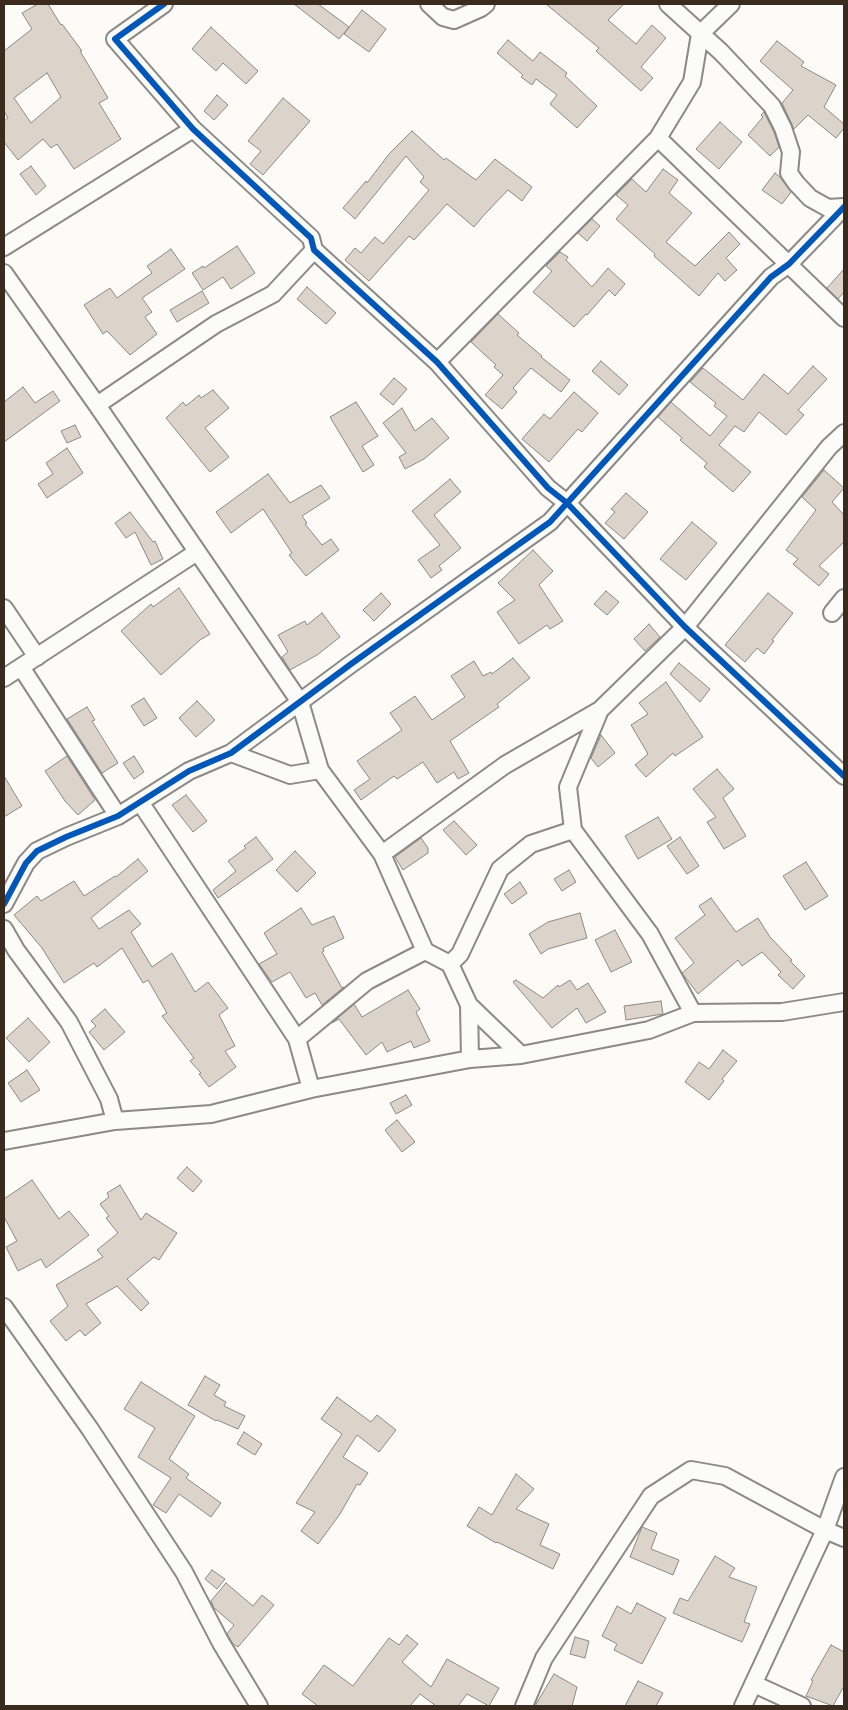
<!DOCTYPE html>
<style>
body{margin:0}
#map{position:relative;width:848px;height:1710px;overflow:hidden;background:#fcfbf8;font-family:Pangolin,sans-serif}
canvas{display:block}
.frame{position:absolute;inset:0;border:5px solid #3b2a1e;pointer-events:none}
</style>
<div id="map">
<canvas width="848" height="1710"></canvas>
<div class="frame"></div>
</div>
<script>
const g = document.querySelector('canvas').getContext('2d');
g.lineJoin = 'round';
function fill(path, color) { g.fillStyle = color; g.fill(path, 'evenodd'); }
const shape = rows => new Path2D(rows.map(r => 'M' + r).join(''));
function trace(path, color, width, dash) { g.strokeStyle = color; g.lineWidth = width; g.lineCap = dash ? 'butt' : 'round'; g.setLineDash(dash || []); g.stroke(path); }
const building = shape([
 [38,4,48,4,61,25,62,24,82,51,80,51,108,98,99,103,121,139,74,169,57,144,51,148,43,139,18,160,4,142,4,121,8,118,4,111,4,51,32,29,22,13,38,4],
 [47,73,61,97,31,123,14,98,47,73],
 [294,4,318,4,349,27,339,39,294,4],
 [546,4,624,4,608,20,636,44,652,25,666,38,641,67,653,78,641,91,596,51,599,48,546,4],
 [362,10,386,29,369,52,344,34,362,10],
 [211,27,258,71,246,84,223,63,216,71,192,49,211,27],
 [508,40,533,61,540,52,567,73,565,76,597,106,577,128,550,104,557,95,536,79,532,85,521,77,523,75,497,53,508,40],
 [777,41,804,62,801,66,836,85,824,107,844,124,844,128,836,138,808,115,794,129,782,103,793,90,760,61,777,41],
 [217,95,228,105,214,120,204,111,217,95],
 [283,98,310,121,263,175,250,164,261,151,248,141,283,98],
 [764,112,774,132,779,147,770,156,748,135,763,117,761,115,764,112],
 [720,122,742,142,719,169,696,149,720,122],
 [412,131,444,160,446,158,476,180,495,159,532,187,522,201,508,190,485,214,474,227,447,204,414,240,409,236,369,281,345,260,355,248,361,253,375,237,383,244,429,190,420,182,424,177,406,156,355,219,343,208,366,181,367,183,389,154,412,131],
 [31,166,46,186,36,195,20,174,31,166],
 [663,169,678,180,669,193,692,213,666,242,695,266,729,232,740,244,726,258,737,270,725,281,718,273,699,296,654,256,655,254,616,219,628,205,616,195,632,179,646,192,663,169],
 [775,173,780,177,791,192,782,204,762,190,775,173],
 [592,219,600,226,587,241,578,233,592,219],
 [237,246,255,273,231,289,223,277,203,290,192,273,203,266,204,268,237,246],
 [171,249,185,269,142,298,152,312,145,317,157,334,130,355,107,331,103,334,84,305,110,288,117,298,152,273,147,266,171,249],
 [560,252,568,257,566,260,592,287,608,268,625,284,615,296,609,290,587,315,586,314,574,327,533,292,552,271,546,266,560,252],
 [844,269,844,292,838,299,827,288,844,269],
 [307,287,336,313,326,324,297,299,307,287],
 [202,291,209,303,177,322,170,310,202,291],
 [498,314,519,333,517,335,542,356,541,357,570,380,561,392,531,368,513,388,517,392,502,409,485,395,503,375,494,367,496,365,471,342,498,314],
 [601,361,628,385,619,395,592,371,601,361],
 [813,366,827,379,798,410,804,415,786,435,759,412,744,432,735,426,719,445,751,472,733,492,704,467,707,463,680,440,682,438,658,417,671,402,710,436,727,416,714,406,716,403,690,382,703,368,743,400,764,374,788,394,813,366],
 [394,378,407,389,393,405,380,394,394,378],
 [23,387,35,403,53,391,60,401,4,442,4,402,23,387],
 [213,390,229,408,205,428,229,457,210,472,166,418,183,402,186,406,199,395,201,398,213,390],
 [574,392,598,413,582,432,578,429,549,462,522,439,544,414,550,419,574,392],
 [356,402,378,436,362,446,374,465,363,472,330,417,356,402],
 [402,408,415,431,432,418,449,438,424,459,405,469,399,457,406,453,383,423,402,408],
 [75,425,81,437,67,443,61,431,75,425],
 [67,448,83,473,47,498,38,484,53,474,46,463,67,448],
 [824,470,844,488,832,502,844,515,844,542,819,566,829,574,819,586,793,564,798,559,786,550,816,510,802,497,824,470],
 [268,474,290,503,321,485,330,498,302,516,307,523,305,524,322,545,331,539,339,550,306,576,289,555,292,553,263,509,231,533,216,512,268,474],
 [450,479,461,492,434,515,461,548,439,566,442,570,431,578,418,560,440,545,412,511,450,479],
 [626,493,648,512,624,539,605,523,615,512,611,509,626,493],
 [130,512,153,542,155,541,163,559,151,565,135,532,126,538,115,523,130,512],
 [692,522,717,543,686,580,660,559,692,522],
 [533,550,553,571,539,585,563,621,550,629,547,625,519,644,497,612,515,600,498,583,533,550],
 [179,588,210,634,200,640,161,675,121,631,151,604,153,607,179,588],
 [606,591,619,602,607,615,594,604,606,591],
 [381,593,391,604,374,621,363,610,381,593],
 [768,593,793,613,772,640,774,641,764,654,757,648,745,662,725,645,768,593],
 [322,613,340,637,317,655,290,670,282,657,288,652,278,635,305,621,307,625,322,613],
 [649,624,660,637,645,651,634,639,649,624],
 [513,658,530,678,497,704,499,707,450,741,469,773,458,779,454,772,437,783,423,762,397,779,394,776,361,800,354,790,370,779,357,761,402,730,390,713,415,696,432,720,465,697,451,676,474,661,483,676,491,672,492,674,513,658],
 [679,663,710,689,700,702,670,674,679,663],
 [666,682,703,737,675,756,673,753,646,777,635,765,648,754,631,725,648,714,639,703,666,682],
 [144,698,157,718,144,726,131,706,144,698],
 [197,701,215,720,196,737,179,718,197,701],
 [87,707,95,720,92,721,118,763,102,773,67,719,87,707],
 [601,735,615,753,598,767,591,758,601,735],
 [67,756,95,800,78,815,65,801,45,771,67,756],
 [134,756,144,772,134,779,123,763,134,756],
 [717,769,734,789,723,798,746,836,724,849,707,822,716,817,693,789,717,769],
 [4,776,22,806,4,817,4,776],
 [186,795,207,821,193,832,172,805,186,795],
 [658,817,672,839,638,859,625,836,658,817],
 [454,821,477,845,466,855,443,830,454,821],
 [256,837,273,859,218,898,213,890,236,871,228,861,246,848,244,846,256,837],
 [680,837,699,866,687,874,667,846,680,837],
 [421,838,428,848,428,853,403,870,395,857,421,838],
 [295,851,316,873,297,892,276,870,295,851],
 [138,859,148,871,91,918,99,929,129,910,141,924,131,932,152,967,172,953,195,992,208,982,228,1008,219,1015,235,1046,225,1051,236,1067,209,1087,199,1074,201,1073,190,1061,194,1058,162,1016,167,1013,148,980,143,983,122,948,97,967,94,963,64,983,42,948,14,915,37,896,41,901,74,881,84,896,115,876,116,877,138,859],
 [806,862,828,896,805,910,783,876,806,862],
 [569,870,576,882,562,891,554,879,569,870],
 [520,882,527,893,512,904,504,894,520,882],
 [711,898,736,932,758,918,770,937,792,960,790,961,805,976,793,989,778,975,781,972,762,952,742,966,738,960,698,994,682,973,694,963,675,938,705,915,699,906,711,898],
 [301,908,312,925,334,916,344,938,323,948,324,951,322,952,342,988,344,987,322,1005,315,993,306,998,290,972,272,982,259,964,277,954,264,933,301,908],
 [580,913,587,938,548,949,541,954,529,934,548,922,580,913],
 [615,930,632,962,611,972,595,940,615,930],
 [516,980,543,998,558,985,559,987,570,980,577,990,588,983,606,1012,586,1023,577,1008,552,1028,513,982,516,980],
 [408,990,420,1009,416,1012,430,1041,414,1048,411,1041,387,1052,382,1042,366,1055,339,1019,332,1023,354,1004,362,1017,408,990],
 [661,1001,663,1014,626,1020,624,1006,661,1001],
 [105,1009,125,1032,104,1050,89,1032,96,1026,91,1021,105,1009],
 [28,1018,50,1042,29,1062,6,1038,28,1018],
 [723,1050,737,1061,722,1079,724,1081,709,1100,685,1082,699,1062,709,1069,723,1050],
 [27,1070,40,1090,21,1102,8,1083,27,1070],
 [406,1095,412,1105,396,1114,390,1103,406,1095],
 [397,1120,415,1142,402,1152,385,1130,397,1120],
 [187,1167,202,1181,193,1192,177,1178,187,1167],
 [32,1180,59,1219,69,1211,89,1235,46,1268,41,1259,18,1271,6,1247,17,1241,4,1217,4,1199,32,1180],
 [120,1185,141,1220,146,1213,177,1233,159,1260,154,1257,127,1279,149,1303,141,1311,117,1286,86,1304,101,1323,85,1336,80,1330,66,1341,50,1321,68,1306,56,1285,103,1257,97,1250,118,1233,106,1218,109,1216,100,1204,109,1197,107,1193,120,1185],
 [205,1376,220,1385,214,1395,226,1402,224,1406,245,1416,238,1429,217,1420,216,1421,188,1405,205,1376],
 [141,1382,195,1416,169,1459,189,1474,186,1478,221,1503,211,1517,179,1494,166,1513,153,1505,171,1478,138,1457,155,1428,124,1409,141,1382],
 [337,1397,371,1422,377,1415,396,1430,379,1452,357,1435,343,1457,368,1473,360,1485,357,1484,340,1514,318,1544,301,1531,315,1512,296,1503,342,1434,321,1419,337,1397],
 [244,1432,262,1444,255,1455,237,1444,244,1432],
 [516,1474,534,1489,516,1509,549,1524,540,1545,560,1554,553,1569,497,1542,496,1543,467,1526,479,1507,492,1515,516,1474],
 [642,1527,657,1533,651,1549,679,1560,673,1575,630,1557,642,1527],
 [715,1556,735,1568,729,1577,757,1587,744,1622,750,1624,742,1642,673,1613,680,1598,688,1601,715,1556],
 [212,1570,225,1579,217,1589,205,1579,212,1570],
 [226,1583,253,1606,262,1595,274,1605,238,1647,233,1644,227,1634,234,1625,214,1608,211,1601,226,1583],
 [637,1603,666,1618,642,1664,614,1650,617,1644,602,1636,617,1606,631,1614,637,1603],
 [407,1635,418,1644,402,1662,431,1687,447,1659,499,1688,489,1706,467,1694,458,1706,436,1706,420,1694,410,1706,318,1706,302,1694,324,1665,353,1686,389,1638,399,1645,407,1635],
 [575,1637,589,1641,585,1658,570,1654,575,1637],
 [831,1645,844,1652,844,1686,833,1706,806,1696,813,1681,811,1680,831,1645],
 [554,1674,577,1687,572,1706,535,1706,554,1674],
 [638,1681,663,1693,656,1706,625,1706,638,1681]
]);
fill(building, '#dcd3cb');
trace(building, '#8d8985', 1);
const minor = shape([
 [164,4,115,39,193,129,311,238,314,250,437,362,548,488,567,503,685,627,844,776],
 [429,4,443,17,454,20,481,8,486,4],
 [668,4,721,52,772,106,783,128,791,152,789,173,796,183,810,198,828,208,844,207],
 [658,138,844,318],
 [4,247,193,129],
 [4,273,97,405,300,702,320,770,382,854,425,951,450,964,469,1005,470,1059],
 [437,362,658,138,692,82,700,34,731,4],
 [97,405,216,324,273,294,314,250],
 [4,608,37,657],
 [832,613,844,598],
 [21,667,118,816],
 [4,678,197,552],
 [231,753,290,775,320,770],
 [140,802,297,1039,311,1089],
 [573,830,568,787,600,710],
 [382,854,505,765,600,710,685,627,829,447,844,433],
 [4,904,26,863,37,851,66,837,118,816,189,771,231,753,351,664,550,522,771,277,789,264,844,207],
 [4,929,16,950,69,1022,109,1099,115,1121],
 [450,964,460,954,500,869,531,844,573,830,650,934,693,1013],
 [469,1005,521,1055],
 [297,1039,367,981,425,951],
 [4,1141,115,1121,211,1114,311,1089,470,1059,521,1055,649,1030,693,1013,782,1012,844,1002],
 [4,1307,90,1429,184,1572,221,1643,259,1706],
 [754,1684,802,1706],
 [524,1706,544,1658,651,1496,691,1470,725,1476,825,1530,844,1538],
 [743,1706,825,1530,844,1477]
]);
trace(minor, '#8d8985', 20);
trace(minor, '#fbfbf9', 16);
trace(shape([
 [164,4,115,39,193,129,311,238,314,250,437,362,548,488,567,503,685,627,844,776],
 [4,904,26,863,37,851,66,837,118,816,189,771,231,753,351,664,550,522,771,277,789,264,844,207]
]), '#0057b8', 6);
</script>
